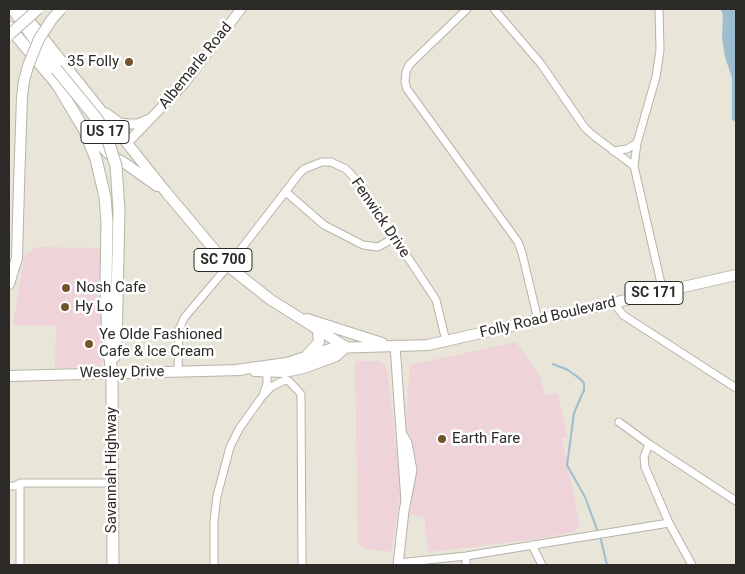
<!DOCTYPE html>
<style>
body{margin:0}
#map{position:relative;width:745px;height:574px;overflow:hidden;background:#e9e5d9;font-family:Roboto,sans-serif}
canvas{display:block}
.frame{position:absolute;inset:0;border:10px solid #2c2a26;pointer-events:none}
</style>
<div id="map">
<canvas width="745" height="574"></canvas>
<div class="frame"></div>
</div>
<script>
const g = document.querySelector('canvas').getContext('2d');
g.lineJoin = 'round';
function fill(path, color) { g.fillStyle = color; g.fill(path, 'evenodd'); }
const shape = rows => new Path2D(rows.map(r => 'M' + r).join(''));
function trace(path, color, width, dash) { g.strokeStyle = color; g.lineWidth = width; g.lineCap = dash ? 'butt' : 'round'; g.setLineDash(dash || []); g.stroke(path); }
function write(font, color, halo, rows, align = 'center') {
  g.font = font + ' Roboto,sans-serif'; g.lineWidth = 5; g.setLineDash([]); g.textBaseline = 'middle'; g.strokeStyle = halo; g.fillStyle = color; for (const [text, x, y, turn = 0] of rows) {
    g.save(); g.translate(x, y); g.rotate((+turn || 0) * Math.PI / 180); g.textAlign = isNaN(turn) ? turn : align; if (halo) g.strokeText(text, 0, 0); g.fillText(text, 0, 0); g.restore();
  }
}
fill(shape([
 [37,247,97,248,102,252,105,359,99,367,55,368,56,326,13,325,24,257,29,252],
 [516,342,539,374,545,395,557,393,568,437,562,438,580,526,573,532,537,539,430,552,428,549,425,528,425,518,410,514,415,471,415,458,411,436,405,429,410,365],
 [355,361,379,361,385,365,388,374,401,490,391,552,364,549,358,542]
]), '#eed4d9');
fill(shape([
 [721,9,736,9,736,122,732,120,732,78,725,57,722,37,723,15]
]), '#9dbdd1');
trace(shape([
 [553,364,568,370,579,378,584,383,584,390,574,413,567,465,585,497,598,532],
 [600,536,607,565]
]), '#9dbdd1', 2);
const minor = shape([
 [467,9,409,65,406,72,405,82,407,89,518,242,522,253,538,320],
 [494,9,541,64,585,128,594,136,634,166],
 [659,9,660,50,656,77,637,143,634,166,663,292],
 [613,151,627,149,637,143],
 [286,192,324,225,363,245,378,247,394,238],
 [613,302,623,315,736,388],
 [178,372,179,330,184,318,228,266,299,174,304,169,322,162,331,162,346,169,359,183,436,300,446,341],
 [264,392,267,384,267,375,264,372],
 [619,422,649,444,736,501],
 [649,444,644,457,645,467,669,523,692,565],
 [9,486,15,486,20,483,112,483],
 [532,545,542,565],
 [466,556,466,565],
 [398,563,466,556,669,523],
 [20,565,20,483],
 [214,565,214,521,217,496,230,447,239,429,261,398,271,387,285,380,289,381,301,394,302,565]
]);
const tertiary = shape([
 [106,113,120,123,129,124,138,124,149,119],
 [128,142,183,85,241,9],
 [395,345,406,501],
 [398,565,404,511,412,470,407,443,403,436]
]);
const primary = shape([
 [20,9,166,192,228,266,271,300,346,347],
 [86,131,109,154,126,164,157,186],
 [9,284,17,258,19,185],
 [307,319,382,343],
 [307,355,319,342,318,331],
 [236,370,287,363,333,348,428,345,736,275],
 [255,371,285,372,304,368,336,356,346,347],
 [9,376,241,370]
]);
const trunk = shape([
 [13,9,56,69],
 [9,27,57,84,85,131,96,159,105,197,107,222,106,281,108,344,112,374,113,565],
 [114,357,116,347,119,210]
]);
trace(minor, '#b7b3a7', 9);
trace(tertiary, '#b7b3a7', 11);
trace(primary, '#b7b3a7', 12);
trace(trunk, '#b7b3a7', 13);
trace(minor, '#fff', 7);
trace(tertiary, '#fff', 9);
trace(primary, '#fff', 10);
trace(trunk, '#fff', 11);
const primaryBridge = shape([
 [9,35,38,9],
 [19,185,22,97,24,81,28,66,39,39,52,19,61,9]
]);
const trunkBridge = shape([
 [56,69,97,119,106,134,116,166,119,210]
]);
trace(primaryBridge, '#b7b3a7', 12, []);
trace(trunkBridge, '#b7b3a7', 13, []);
trace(primaryBridge, '#fff', 10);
trace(trunkBridge, '#fff', 11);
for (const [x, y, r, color] of [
 [129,62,5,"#73542a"],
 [66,288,5,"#73542a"],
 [65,307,5,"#73542a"],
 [89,344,5,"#73542a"],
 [442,439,5,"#73542a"]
]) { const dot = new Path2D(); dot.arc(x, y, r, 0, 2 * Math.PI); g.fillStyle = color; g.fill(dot); trace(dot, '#fff', 2); }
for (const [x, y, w] of [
 [105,132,48],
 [223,260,58],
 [654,293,58]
]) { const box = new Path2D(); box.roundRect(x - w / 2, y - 11.5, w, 23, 4); g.fillStyle = '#fff'; g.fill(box); trace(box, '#2c2a26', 1); }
write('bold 14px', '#2c2a26', null, [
 ["US 17",105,132],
 ["SC 700",223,260],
 ["SC 171",654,293]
]);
write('15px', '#2c2a26', '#fff', [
 ["35 Folly",119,62,"right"],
 ["Nosh Cafe",76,288],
 ["Hy Lo",75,307],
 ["Ye Olde Fashioned",99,335],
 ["Cafe & Ice Cream",99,352],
 ["Earth Fare",452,439]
], 'left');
write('15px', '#2c2a26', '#fff', [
 ["Albemarle Road",196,66,-51],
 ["Fenwick Drive",380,218,56],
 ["Folly Road Boulevard",548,318,-13],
 ["Wesley Drive",122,373,-1],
 ["Savannah Highway",112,470,-90]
]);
</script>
